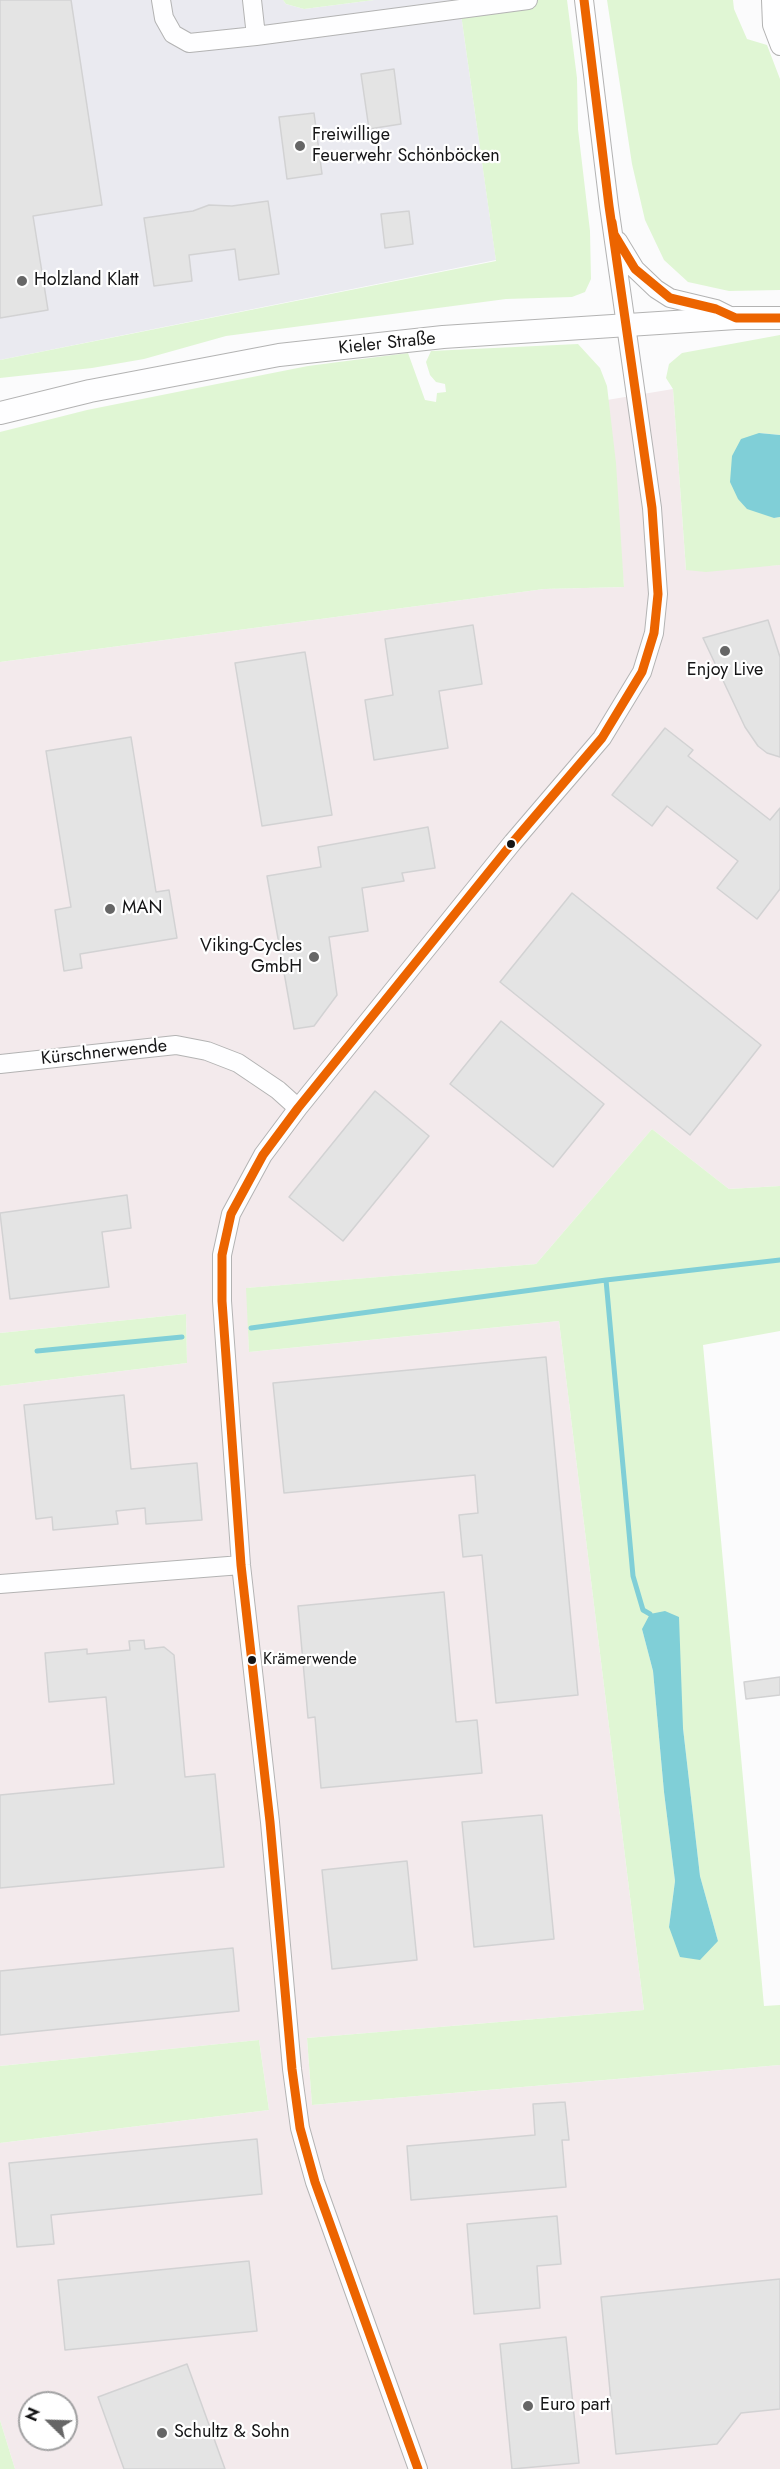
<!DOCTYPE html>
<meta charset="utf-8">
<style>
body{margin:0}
#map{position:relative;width:780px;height:2469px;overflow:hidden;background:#fbfbfc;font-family:Jost,sans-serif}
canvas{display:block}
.north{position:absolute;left:18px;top:2391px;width:60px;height:60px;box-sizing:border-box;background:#fff;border:2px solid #a1a1a2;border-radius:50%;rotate:293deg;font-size:16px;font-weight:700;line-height:24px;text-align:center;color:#151516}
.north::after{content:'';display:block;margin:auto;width:21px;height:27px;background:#666;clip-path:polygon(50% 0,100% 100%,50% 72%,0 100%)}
</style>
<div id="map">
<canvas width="780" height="2469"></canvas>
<div class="north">N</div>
</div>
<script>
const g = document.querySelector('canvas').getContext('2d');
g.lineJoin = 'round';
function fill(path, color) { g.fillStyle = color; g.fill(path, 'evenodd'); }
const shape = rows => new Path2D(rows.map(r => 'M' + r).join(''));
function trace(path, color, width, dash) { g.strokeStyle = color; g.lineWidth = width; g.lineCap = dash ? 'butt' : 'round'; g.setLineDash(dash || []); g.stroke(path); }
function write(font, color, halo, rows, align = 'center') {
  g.font = font + ' Jost,sans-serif'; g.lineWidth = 4.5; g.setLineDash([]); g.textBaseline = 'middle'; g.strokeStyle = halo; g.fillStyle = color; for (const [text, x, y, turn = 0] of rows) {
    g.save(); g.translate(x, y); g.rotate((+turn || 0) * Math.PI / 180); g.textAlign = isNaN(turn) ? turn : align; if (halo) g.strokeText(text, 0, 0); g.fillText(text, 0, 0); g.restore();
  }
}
fill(shape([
 [0,0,283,0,286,4,304,9,374,0,459,0,496,260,0,360]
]), '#eaeaf0');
fill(shape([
 [673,389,686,570,780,565,780,1186,729,1189,652,1129,536,1264,247,1288,249,1352,559,1321,644,2010,307,2038,312,2105,780,2065,780,2469,15,2469,0,2420,0,2143,269,2110,259,2040,0,2066,0,1386,187,1363,186,1314,0,1333,0,662,544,589,624,587,607,400],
 [30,2403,66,2403,66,2439,30,2439]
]), '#f3eaec');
fill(shape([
 [283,0,374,0,304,9,286,4],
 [459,0,567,0,577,78,578,129,590,231,591,279,585,292,572,297,506,299,226,336,144,359,92,368,0,378,0,360,496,261],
 [607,0,733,0,734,9,747,39,767,45,780,79,780,290,729,291,688,282,664,260,645,220,632,164],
 [780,335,780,435,759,433,774,518,780,517,780,565,706,572,686,570,673,389,666,378,669,364,682,353],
 [578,344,600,368,607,386,616,463,624,587,544,589,0,662,0,432,87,410,222,383,308,366,408,353,425,400,436,402,437,393,446,392,445,384,436,382,430,375,426,362,431,351],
 [652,1129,729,1189,780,1186,780,1331,703,1345,764,2006,780,2005,780,2065,312,2105,307,2038,644,2010,559,1321,249,1352,246,1288,536,1264],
 [642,1629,683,1728,700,1876,718,1941,669,1927,675,1881,664,1792,653,1671],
 [186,1314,187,1363,0,1386,0,1333],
 [259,2040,269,2110,0,2143,0,2066],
 [0,2420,15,2469,0,2469]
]), '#e0f6d4');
fill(shape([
 [759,433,780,435,780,517,774,518,747,509,738,499,730,482,732,456,741,439],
 [665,1611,679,1617,683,1728,700,1876,718,1941,700,1960,680,1957,669,1927,675,1881,664,1792,653,1671,642,1629,650,1614]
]), '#80cfd7');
trace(shape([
 [606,1280,633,1576,643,1610,650,1614],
 [251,1328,606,1280,780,1260],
 [37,1351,182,1337]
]), '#80cfd7', 5);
const building = shape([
 [0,0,71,0,102,205,33,216,48,310,0,318,0,0],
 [394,69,401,124,369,129,361,74,394,69],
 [314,113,322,174,287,179,279,117,314,113],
 [268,201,279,274,239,280,235,249,189,255,192,281,154,286,144,218,193,211,209,205,232,206,268,201],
 [409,211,413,244,385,248,381,214,409,211],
 [768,620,780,657,780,757,767,753,758,746,745,727,703,638,768,620],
 [473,625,482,684,439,691,448,748,374,760,365,700,393,695,385,639,473,625],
 [305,652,332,815,262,826,235,663,305,652],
 [665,728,693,750,688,756,770,820,780,808,780,889,757,919,717,888,738,861,667,806,652,826,612,795,665,728],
 [131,737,156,892,169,890,177,938,80,954,82,968,64,971,55,910,71,907,46,751,131,737],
 [428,827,435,868,402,873,404,881,362,888,368,931,329,937,337,995,314,1026,294,1029,267,876,321,867,318,847,428,827],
 [572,893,761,1045,690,1135,500,982,572,893],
 [501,1021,604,1104,553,1167,450,1084,501,1021],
 [375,1091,429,1136,343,1241,289,1197,375,1091],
 [127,1195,131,1228,102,1232,109,1287,10,1299,0,1213,127,1195],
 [546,1357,578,1695,496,1703,482,1555,463,1557,459,1515,478,1513,475,1475,284,1493,273,1383,546,1357],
 [124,1395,131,1469,197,1463,202,1520,146,1524,145,1508,116,1511,118,1524,53,1530,52,1517,36,1519,24,1405,124,1395],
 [444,1592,456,1722,477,1720,482,1773,321,1788,315,1717,308,1718,298,1606,444,1592],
 [144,1640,145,1649,164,1647,174,1655,185,1777,215,1774,224,1867,0,1888,0,1795,114,1784,106,1697,49,1702,45,1653,87,1649,87,1654,130,1650,129,1641,144,1640],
 [780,1677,780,1695,746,1699,744,1682,780,1677],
 [542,1815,554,1939,474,1947,462,1822,542,1815],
 [407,1861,417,1960,332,1969,322,1870,407,1861],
 [233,1948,239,2011,0,2035,0,1971,233,1948],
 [565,2102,569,2140,562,2140,566,2187,411,2200,407,2146,535,2135,533,2104,565,2102],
 [257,2139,262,2194,51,2215,54,2244,17,2247,9,2163,257,2139],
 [557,2216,561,2264,537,2266,540,2308,474,2314,467,2224,557,2216],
 [249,2261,257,2331,65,2350,58,2280,249,2261],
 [780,2279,780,2409,741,2413,717,2444,616,2454,601,2297,780,2279],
 [566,2337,579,2463,512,2469,500,2344,566,2337],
 [187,2364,225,2469,124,2469,98,2397,187,2364]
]);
fill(building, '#e4e4e4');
trace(building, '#d2d2d3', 1.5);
const minor = shape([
 [161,0,164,18,173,34,189,43,256,36],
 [252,0,256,36,528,0],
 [771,0,772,25,780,46],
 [618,241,635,269,656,289,670,298,716,309,734,318],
 [0,1064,176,1045,207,1051,238,1063,278,1090,298,1108],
 [0,1584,241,1565],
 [418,2469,315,2182,300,2128,292,2069,270,1822,241,1565,222,1301,222,1255,231,1214,263,1155,298,1108,513,842,602,738,642,672,654,633,658,594,652,508,609,206,584,0]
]);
const major = shape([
 [0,413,90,391,279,355,443,337,736,318,780,318]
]);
trace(minor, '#b3b3b3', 20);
trace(major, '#b3b3b3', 24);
trace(minor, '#fefeff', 18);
trace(major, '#fefeff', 22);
trace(shape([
 [612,222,614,234,635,269,670,298,716,309,736,318,780,318],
 [418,2469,315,2182,300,2128,292,2069,270,1822,241,1565,222,1301,222,1255,231,1214,263,1155,298,1108,513,842,602,738,642,672,654,633,658,594,652,508,609,206,584,0]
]), '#ec6400', 9);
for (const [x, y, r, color] of [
 [300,146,6,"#666"],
 [22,281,6,"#666"],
 [725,651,6,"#666"],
 [511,844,5,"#151516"],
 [110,909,6,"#666"],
 [314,957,6,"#666"],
 [252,1660,5,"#151516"],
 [528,2406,6,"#666"],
 [162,2433,6,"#666"]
]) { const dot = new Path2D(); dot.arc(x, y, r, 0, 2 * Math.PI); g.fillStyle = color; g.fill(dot); trace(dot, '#fff', 2); }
write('16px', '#151516', '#fff', [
 ["Krämerwende",263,1660]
], 'left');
write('18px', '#151516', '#fff', [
 ["Freiwillige",312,136],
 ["Feuerwehr Schönböcken",312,157],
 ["Holzland Klatt",34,281],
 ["Enjoy Live",725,671,"center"],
 ["MAN",122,909],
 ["Viking-Cycles",302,947,"right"],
 ["GmbH",302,968,"right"],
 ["Euro part",540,2406],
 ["Schultz & Sohn",174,2433]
], 'left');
write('18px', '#151516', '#fff', [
 ["Kieler Straße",387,344,-6],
 ["Kürschnerwende",104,1053,-6]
]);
</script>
